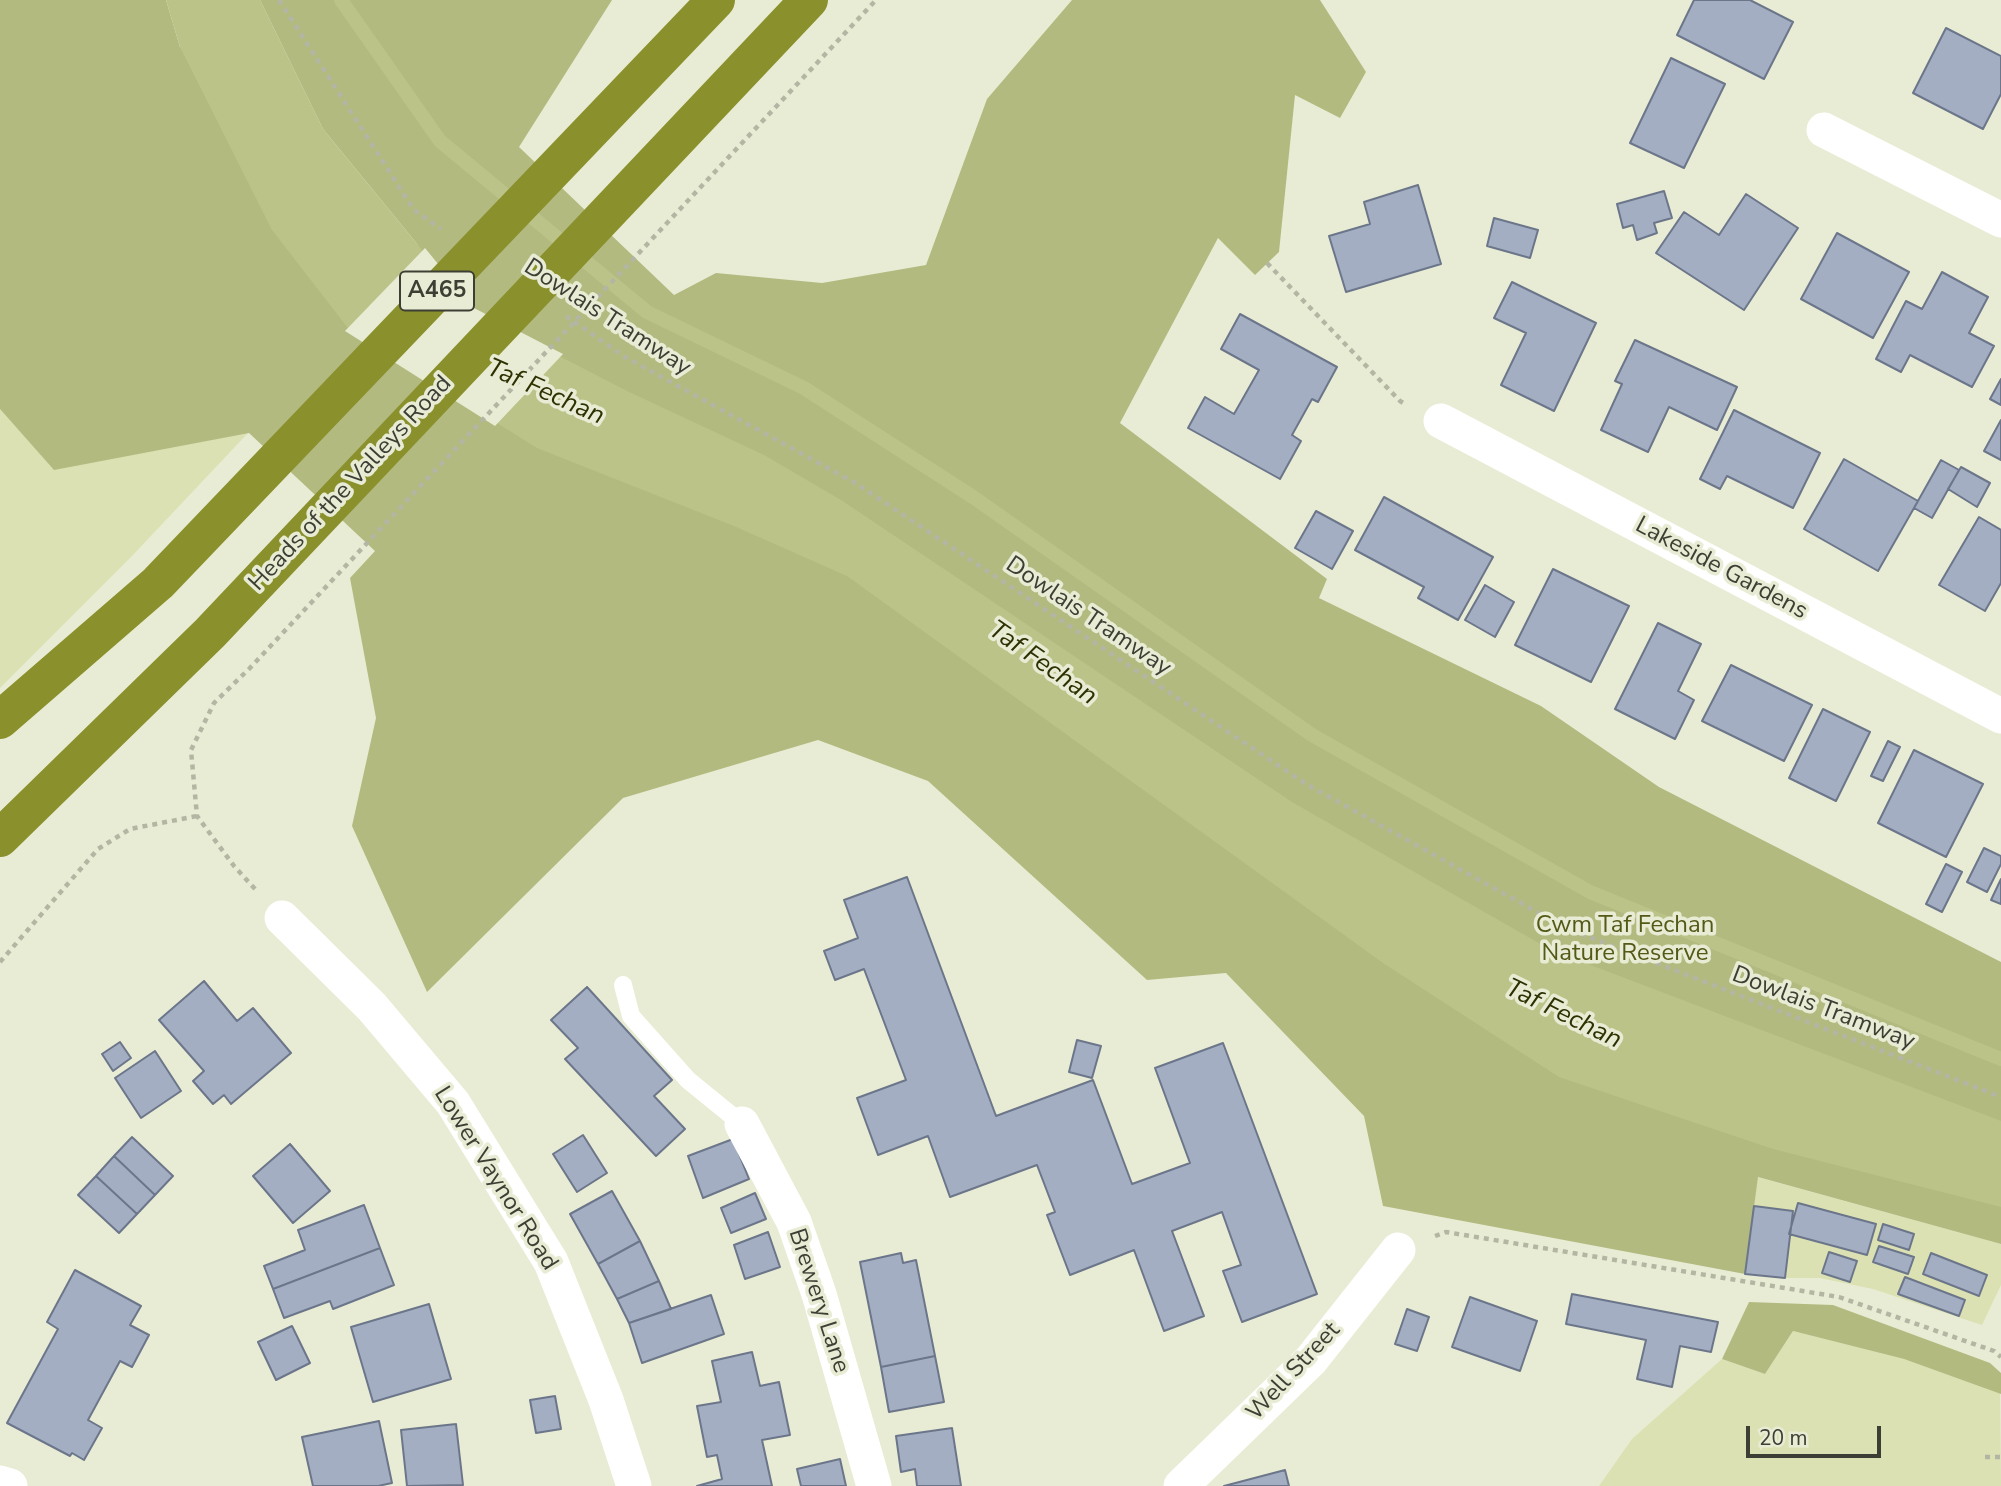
<!DOCTYPE html>
<style>
body{margin:0}
#map{position:relative;width:2001px;height:1486px;overflow:hidden;background:#e9ecd4;font-family:"Nunito Sans",sans-serif}
canvas{display:block}
.scale{position:absolute;left:1746px;top:1426px;width:135px;height:32px;box-sizing:border-box;border:4px solid #3d3e34;border-top:0;padding-left:9px;font-size:21px;line-height:24px;white-space:nowrap;color:#3d3e34;-webkit-text-stroke:5px #e9ecd4;paint-order:stroke}
</style>
<div id="map">
<canvas width="2001" height="1486"></canvas>
<div class="scale">20 m</div>
</div>
<script>
const g = document.querySelector('canvas').getContext('2d');
g.lineJoin = 'round';
function fill(path, color) { g.fillStyle = color; g.fill(path, 'evenodd'); }
const shape = rows => new Path2D(rows.map(r => 'M' + r).join(''));
function trace(path, color, width, dash) { g.strokeStyle = color; g.lineWidth = width; g.lineCap = dash ? 'butt' : 'round'; g.setLineDash(dash || []); g.stroke(path); }
function write(font, color, halo, rows, align = 'center') {
  g.font = font + ' "Nunito Sans",sans-serif'; g.lineWidth = 7; g.setLineDash([]); g.textBaseline = 'middle'; g.strokeStyle = halo; g.fillStyle = color; for (const [text, x, y, turn = 0] of rows) {
    g.save(); g.translate(x, y); g.rotate((+turn || 0) * Math.PI / 180); g.textAlign = isNaN(turn) ? turn : align; if (halo) g.strokeText(text, 0, 0); g.fillText(text, 0, 0); g.restore();
  }
}
fill(shape([
 [0,409,54,469,249,432,131,557,0,688],
 [1757,1177,2001,1244,2001,1285,1982,1325,1873,1289,1820,1278,1785,1278,1745,1274],
 [1793,1331,1904,1359,2000,1393,2001,1486,1599,1486,1632,1439,1722,1359,1765,1374]
]), '#dbe1b2');
fill(shape([
 [0,0,166,0,180,47,418,245,323,129,260,0,612,0,519,147,674,295,716,273,822,283,926,265,987,99,1072,0,1320,0,1366,72,1340,118,1295,95,1279,252,1255,275,1218,238,1120,423,1327,579,1319,598,1541,706,1659,787,2001,962,2001,1244,1758,1177,1745,1274,1383,1206,1364,1116,1226,973,1147,980,928,781,818,740,623,798,427,992,352,826,376,718,350,578,375,551,249,433,54,470,0,409],
 [1749,1302,1833,1305,1990,1363,2001,1373,2001,1394,1904,1359,1793,1331,1765,1374,1722,1359]
]), '#b3ba80');
fill(shape([
 [166,0,260,0,323,129,472,311,627,391,764,455,841,500,1292,802,1551,950,2001,1121,2001,1207,1773,1149,1559,1077,1383,963,847,576,734,526,537,448,351,332,272,230,180,47]
]), '#bcc389');
fill(shape([
 [425,248,474,308,563,354,495,426,345,331]
]), '#e9ecd4');
trace(shape([
 [341,0,440,141,647,312,804,388,973,497,1312,735,1590,892,2001,1059]
]), '#bcc389', 14);
const building = shape([
 [1694,0,1750,0,1793,22,1764,79,1677,35,1694,0],
 [1946,28,2001,56,2001,94,1983,129,1913,93,1946,28],
 [1671,58,1725,84,1684,168,1630,143,1671,58],
 [1418,185,1441,264,1346,292,1329,236,1370,224,1364,202,1418,185],
 [1664,191,1672,218,1654,223,1657,233,1637,240,1633,225,1623,228,1617,204,1664,191],
 [1746,194,1798,228,1744,310,1656,253,1684,212,1719,235,1746,194],
 [1494,218,1538,230,1530,258,1487,246,1494,218],
 [1837,233,1909,272,1873,338,1801,299,1837,233],
 [1942,272,1988,297,1969,333,1994,346,1972,387,1910,355,1901,372,1876,359,1906,301,1922,309,1942,272],
 [1512,282,1596,323,1554,411,1501,385,1526,333,1494,318,1512,282],
 [1240,314,1337,367,1318,402,1312,399,1292,435,1301,441,1280,479,1188,428,1205,397,1234,414,1259,370,1221,349,1240,314],
 [1635,340,1737,387,1717,430,1669,407,1648,452,1601,430,1622,384,1615,381,1635,340],
 [2001,379,2001,405,1990,399,2001,379],
 [1734,410,1820,453,1793,508,1727,476,1720,489,1700,479,1734,410],
 [2001,420,2001,460,1984,451,2001,420],
 [1844,459,1918,501,1878,571,1804,529,1844,459],
 [1941,460,1959,470,1932,518,1914,508,1941,460],
 [1961,467,1990,483,1977,507,1948,489,1961,467],
 [1384,497,1493,557,1458,620,1418,598,1424,587,1355,550,1384,497],
 [1316,511,1353,531,1332,569,1295,548,1316,511],
 [1979,517,2001,530,2001,583,1985,611,1939,585,1979,517],
 [1553,569,1629,606,1591,682,1515,645,1553,569],
 [1485,585,1514,602,1495,637,1465,620,1485,585],
 [1658,623,1701,644,1678,691,1694,700,1675,739,1615,709,1658,623],
 [1731,665,1812,705,1784,761,1702,721,1731,665],
 [1823,709,1870,732,1836,801,1789,778,1823,709],
 [1888,741,1900,747,1883,781,1871,776,1888,741],
 [1914,750,1983,784,1946,857,1878,823,1914,750],
 [1984,848,2001,856,2001,864,1987,892,1967,882,1984,848],
 [1946,864,1962,872,1942,912,1926,904,1946,864],
 [907,877,996,1116,1093,1080,1132,1184,1190,1163,1155,1068,1223,1043,1317,1294,1242,1322,1223,1271,1241,1265,1222,1212,1172,1231,1204,1316,1164,1331,1134,1250,1070,1275,1047,1215,1055,1212,1037,1165,950,1197,928,1136,878,1155,857,1098,906,1080,864,969,835,980,824,951,858,938,844,900,907,877],
 [2001,879,2001,904,1991,900,2001,879],
 [204,981,237,1021,253,1008,291,1053,231,1104,224,1095,213,1104,193,1081,204,1071,159,1020,204,981],
 [587,987,672,1080,654,1096,685,1129,656,1156,565,1059,578,1048,551,1020,587,987],
 [1077,1040,1101,1046,1092,1078,1069,1072,1077,1040],
 [120,1042,131,1058,113,1071,102,1054,120,1042],
 [155,1051,181,1091,141,1118,115,1078,155,1051],
 [583,1135,607,1173,577,1192,553,1154,583,1135],
 [132,1137,173,1176,155,1195,114,1156,132,1137],
 [733,1139,749,1179,703,1198,688,1156,733,1139],
 [290,1144,330,1191,293,1223,253,1176,290,1144],
 [114,1156,155,1195,137,1214,96,1176,114,1156],
 [96,1176,137,1214,119,1233,78,1195,96,1176],
 [612,1191,640,1241,598,1264,570,1214,612,1191],
 [755,1193,766,1219,731,1233,721,1208,755,1193],
 [1798,1203,1876,1224,1867,1255,1789,1234,1798,1203],
 [364,1205,380,1248,273,1289,264,1266,305,1250,298,1230,364,1205],
 [1754,1206,1793,1211,1785,1278,1745,1274,1754,1206],
 [1883,1224,1914,1234,1909,1250,1878,1240,1883,1224],
 [768,1232,780,1267,745,1279,734,1245,768,1232],
 [640,1241,659,1281,617,1299,598,1264,640,1241],
 [1879,1246,1914,1257,1908,1274,1873,1262,1879,1246],
 [380,1248,394,1285,333,1309,330,1301,284,1318,273,1289,380,1248],
 [1829,1252,1857,1261,1850,1282,1822,1273,1829,1252],
 [901,1253,903,1263,916,1260,935,1356,881,1367,860,1262,901,1253],
 [1931,1253,1987,1275,1979,1296,1923,1274,1931,1253],
 [75,1270,141,1306,130,1325,149,1335,132,1367,120,1361,88,1420,102,1428,84,1460,72,1453,70,1456,7,1423,58,1329,47,1322,75,1270],
 [1905,1277,1965,1300,1959,1316,1898,1294,1905,1277],
 [659,1281,671,1309,629,1323,617,1299,659,1281],
 [1572,1294,1718,1322,1711,1352,1680,1346,1672,1387,1637,1379,1646,1340,1566,1324,1572,1294],
 [711,1295,724,1334,642,1363,629,1323,711,1295],
 [1470,1297,1537,1321,1520,1371,1452,1347,1470,1297],
 [429,1304,451,1379,373,1402,351,1327,429,1304],
 [1407,1309,1429,1317,1417,1351,1395,1344,1407,1309],
 [292,1326,310,1363,276,1380,258,1342,292,1326],
 [752,1352,760,1386,779,1382,790,1435,762,1440,772,1486,697,1486,722,1479,717,1455,707,1457,697,1406,721,1402,712,1361,752,1352],
 [935,1356,944,1402,889,1412,881,1367,935,1356],
 [555,1396,561,1429,536,1433,530,1400,555,1396],
 [379,1421,392,1483,378,1486,313,1486,302,1437,379,1421],
 [456,1424,463,1485,407,1486,401,1430,456,1424],
 [952,1428,961,1486,917,1486,915,1469,901,1472,896,1436,952,1428],
 [840,1459,846,1486,801,1486,797,1469,840,1459],
 [1285,1470,1289,1486,1224,1486,1285,1470]
]);
fill(building, '#a3aec3');
trace(building, '#6c768a', 2);
trace(shape([
 [279,0,414,210,441,229],
 [1267,263,1400,401,1405,404],
 [566,316,625,357,857,484,1306,784,1566,928,2001,1097],
 [255,889,234,866,197,816,191,750,214,703,249,669,876,0],
 [0,962,98,849,130,829,197,816],
 [1435,1236,1446,1232,1839,1297,1994,1351,2001,1357],
 [1985,1457,2001,1457]
]), '#b3b6a2', 4.5, [5, 5]);
trace(shape([
 [623,985,631,1016,688,1080,742,1124]
]), '#fff', 18);
trace(shape([
 [1824,130,2001,220],
 [1441,421,2001,716],
 [282,918,372,1007,453,1103,551,1262,606,1400,634,1486],
 [742,1124,794,1222,819,1294,874,1486],
 [0,1483,10,1486],
 [1181,1486,1311,1360,1398,1250]
]), '#fff', 35);
trace(shape([
 [0,720,158,583,716,0],
 [0,838,210,633,809,0]
]), '#89902c', 38);
for (const [x, y, w] of [
 [437,291,74]
]) { const box = new Path2D(); box.roundRect(x - w / 2, y - 19.5, w, 39, 5); g.fillStyle = '#e9ecd4'; g.fill(box); trace(box, '#3d3e34', 2); }
write('bold 23px', '#3d3e34', null, [
 ["A465",437,291]
]);
write('24px', '#3d3e34', '#e9ecd4', [
 ["Dowlais Tramway",607,318,33],
 ["Heads of the Valleys Road",351,484,-47],
 ["Lakeside Gardens",1721,569,28],
 ["Dowlais Tramway",1088,617,34],
 ["Dowlais Tramway",1823,1009,21],
 ["Lower Vaynor Road",495,1179,58],
 ["Brewery Lane",818,1301,72],
 ["Well Street",1294,1372,-47]
]);
write('24px', '#545918', '#e9ecd4', [
 ["Cwm Taf Fechan",1625,926],
 ["Nature Reserve",1625,954]
]);
write('italic 26px', '#2e3102', '#e9ecd4', [
 ["Taf Fechan",545,393,24],
 ["Taf Fechan",1042,664,35],
 ["Taf Fechan",1563,1015,26]
]);
</script>
